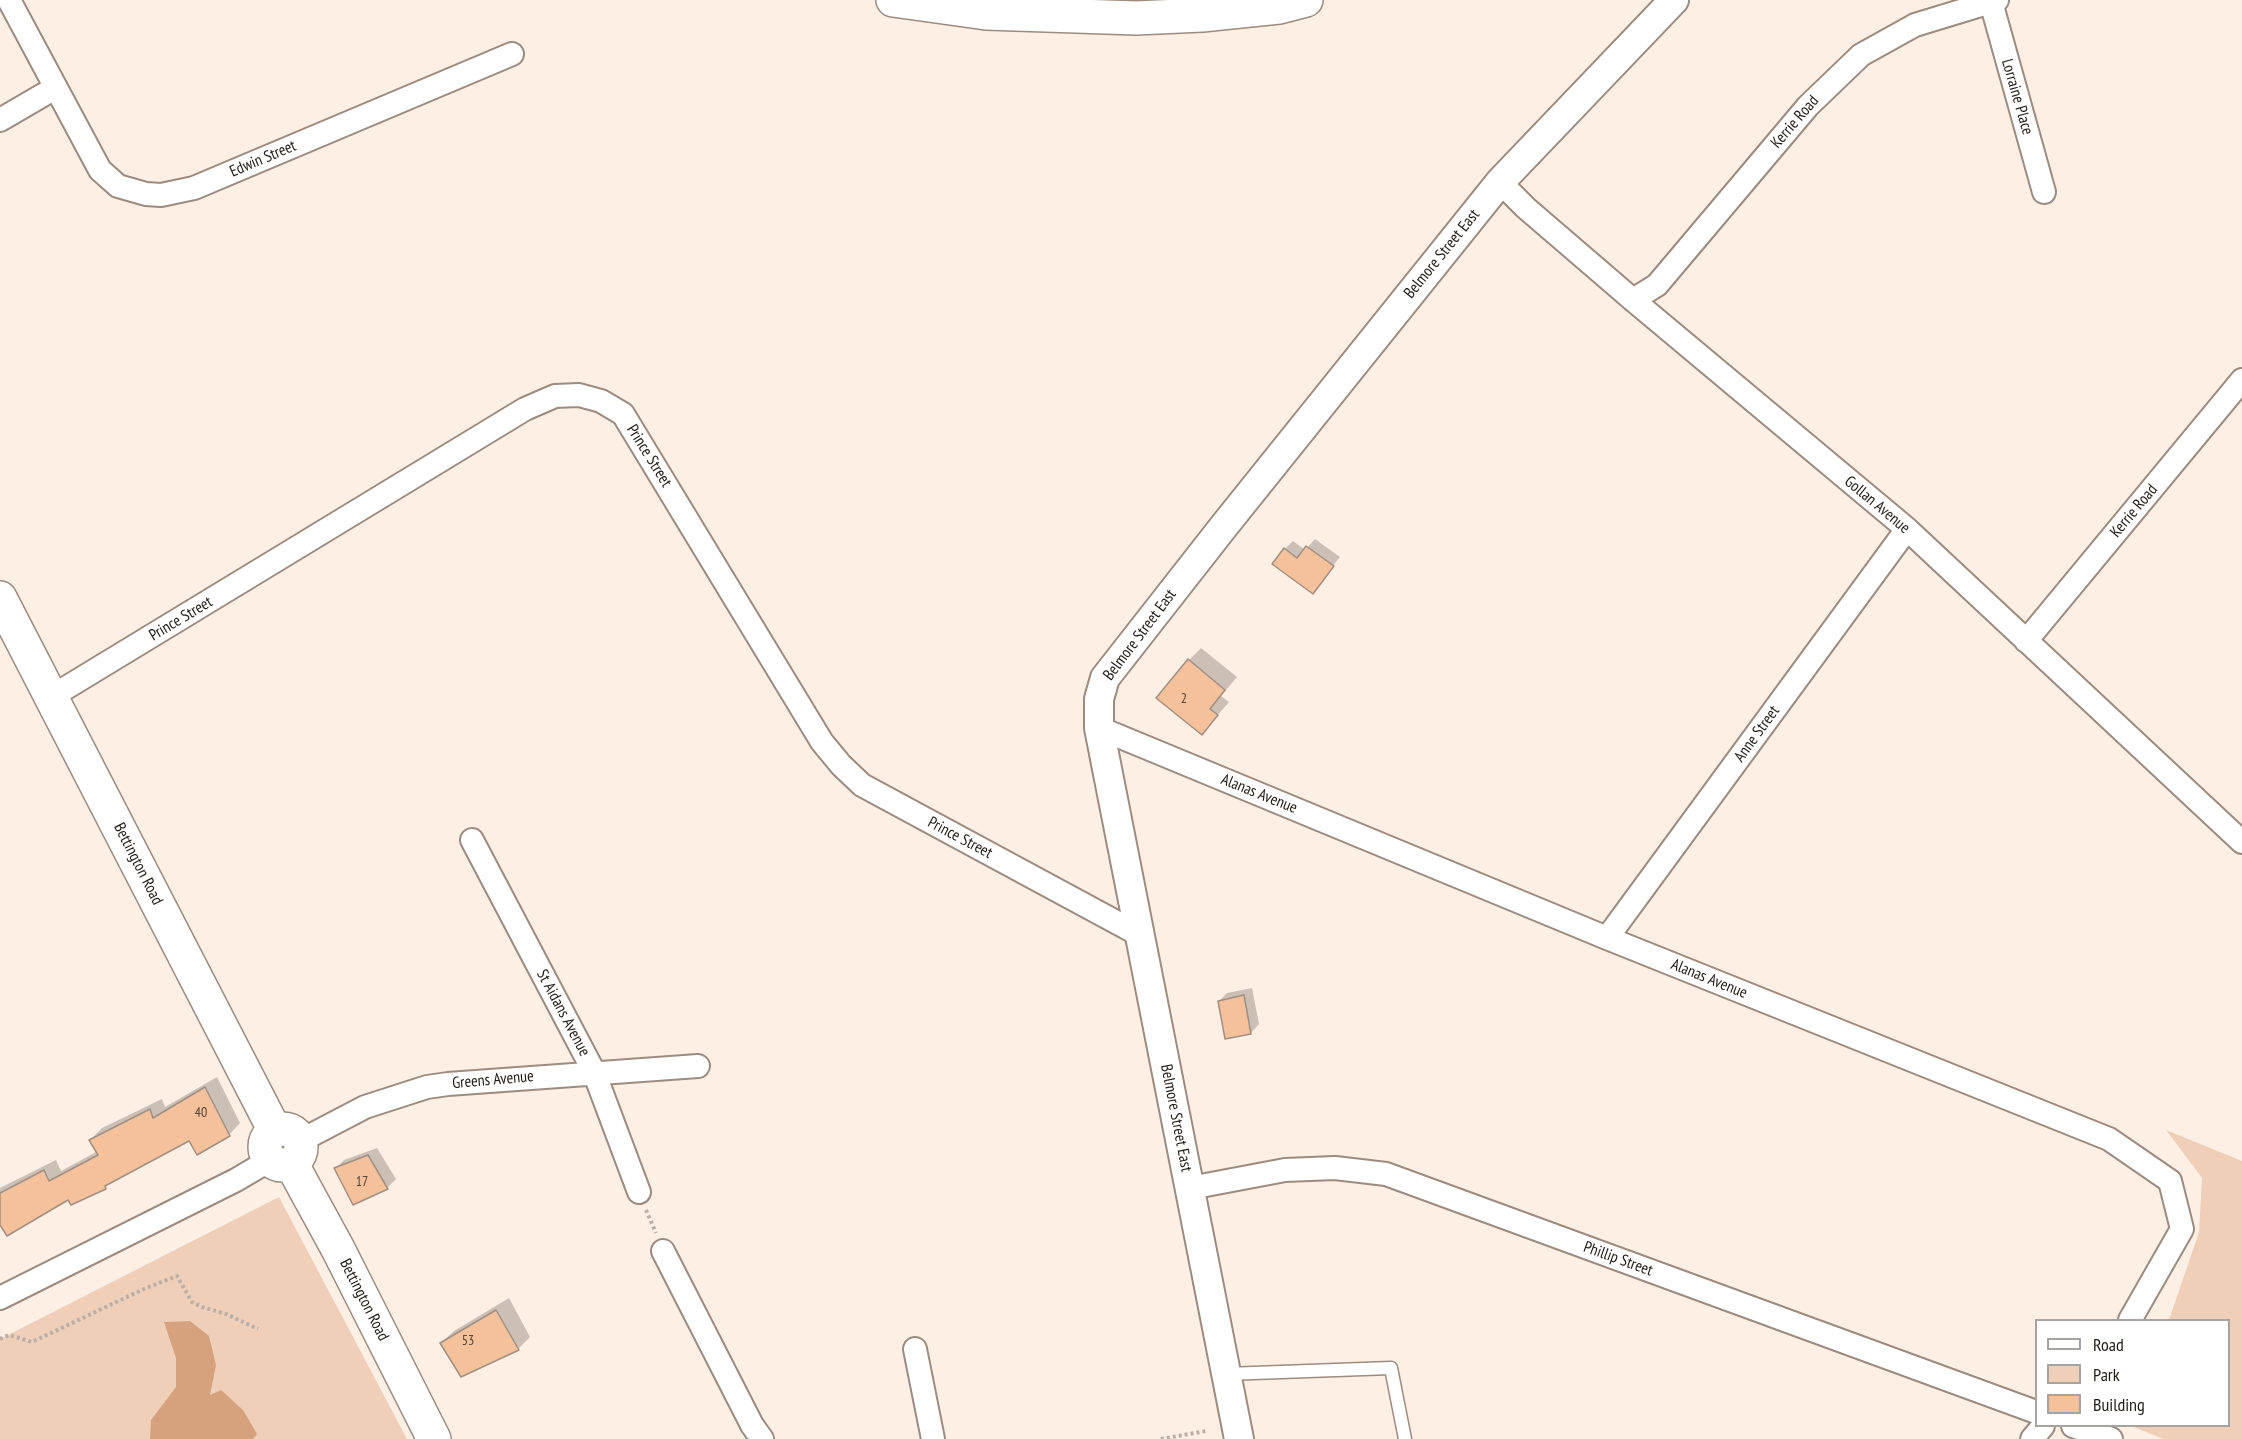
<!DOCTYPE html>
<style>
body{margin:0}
#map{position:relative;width:2242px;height:1439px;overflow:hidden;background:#feefe4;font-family:"PT Sans Narrow",sans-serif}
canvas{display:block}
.legend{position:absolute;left:2035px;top:1319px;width:195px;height:108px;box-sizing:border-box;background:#fff;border:2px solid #a6a3a1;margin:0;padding:8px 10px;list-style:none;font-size:18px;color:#201a15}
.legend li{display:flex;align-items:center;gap:12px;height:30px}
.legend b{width:30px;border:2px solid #a6a3a1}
</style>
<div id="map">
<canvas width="2242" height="1439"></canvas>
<ul class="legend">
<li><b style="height:8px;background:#fff"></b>Road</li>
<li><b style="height:16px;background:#f0cfb9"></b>Park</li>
<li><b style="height:16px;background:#f5c19b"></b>Building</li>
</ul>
</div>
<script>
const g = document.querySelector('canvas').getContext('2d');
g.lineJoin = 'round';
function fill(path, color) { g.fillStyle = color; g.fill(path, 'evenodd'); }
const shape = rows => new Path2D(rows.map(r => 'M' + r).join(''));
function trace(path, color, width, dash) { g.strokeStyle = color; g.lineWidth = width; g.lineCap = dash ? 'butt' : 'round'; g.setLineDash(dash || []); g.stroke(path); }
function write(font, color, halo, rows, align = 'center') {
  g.font = font + ' "PT Sans Narrow",sans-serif'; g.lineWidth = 6; g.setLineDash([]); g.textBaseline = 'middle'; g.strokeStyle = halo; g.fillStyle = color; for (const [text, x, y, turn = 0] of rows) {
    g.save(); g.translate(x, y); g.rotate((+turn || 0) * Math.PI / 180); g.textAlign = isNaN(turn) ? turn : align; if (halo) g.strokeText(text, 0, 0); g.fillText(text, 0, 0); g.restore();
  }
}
fill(shape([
 [2166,1130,2242,1161,2242,1439,2164,1439,2131,1426,2228,1426,2228,1320,2169,1320,2199,1232,2202,1178],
 [279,1197,407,1439,0,1439,0,1339]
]), '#f0cfb9');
fill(shape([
 [190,1321,209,1336,216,1365,210,1395,221,1390,243,1410,257,1434,253,1439,150,1439,151,1420,176,1387,176,1358,164,1322]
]), '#d5a27d');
fill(shape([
 [1315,539,1340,557,1312,592,1285,549,1293,541,1305,550],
 [1201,648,1237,677,1221,696,1229,702,1202,733,1189,660],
 [1252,988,1259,1024,1251,1033,1219,1001,1227,993],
 [217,1077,240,1123,229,1135,189,1139,111,1181,105,1188,69,1197,0,1222,0,1188,56,1160,61,1171,98,1151,90,1140,102,1128,162,1099,165,1107],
 [377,1148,396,1179,388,1187,353,1203,336,1168,344,1160],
 [509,1298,530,1337,518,1349,441,1343,454,1331]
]), '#0003');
const building = shape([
 [1306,546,1334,566,1313,594,1272,564,1284,548,1297,558,1306,546],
 [1188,659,1225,690,1210,709,1218,715,1202,735,1156,698,1188,659],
 [1244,995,1251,1034,1225,1039,1218,1001,1244,995],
 [205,1087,230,1136,197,1155,189,1141,105,1186,106,1189,71,1205,68,1200,7,1236,0,1225,0,1193,44,1170,49,1181,98,1155,89,1140,150,1109,153,1118,205,1087],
 [368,1155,388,1189,353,1205,334,1168,368,1155],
 [496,1310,519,1350,461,1377,440,1343,496,1310]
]);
fill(building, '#f5c19b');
trace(building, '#a08f83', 1.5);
const service = shape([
 [1226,1374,1391,1368,1405,1439]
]);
const minor = shape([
 [9,0,100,170,118,186,146,194,161,195,194,188,512,54],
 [1991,2,2044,192],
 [0,120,55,88],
 [1500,182,1526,208,1633,300,1907,529,2242,842],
 [1633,300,1657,285,1808,106,1861,55,1915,25,1997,0],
 [2026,641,2242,380],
 [51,697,525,409,555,396,579,395,601,401,623,414,822,742,841,765,862,785,1140,935],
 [1099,728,1607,938,2109,1139,2170,1181,2182,1229,2130,1320],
 [472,840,594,1072,639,1192],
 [1607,938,1907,529],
 [300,1141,365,1107,427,1087,448,1084,698,1066],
 [1190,1188,1285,1170,1335,1168,1386,1174,2036,1412],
 [663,1251,752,1425,762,1439],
 [0,1298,236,1180,270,1160],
 [915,1349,933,1439],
 [2073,1426,2111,1439],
 [2032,1439,2043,1426]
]);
const tertiary = shape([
 [1239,1439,1099,728,1099,699,1105,678,1224,526,1500,182,1674,0]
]);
const secondary = shape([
 [0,598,275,1131],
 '265 1147a18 18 0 1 1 36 0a18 18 0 1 1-36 0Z',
 [291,1163,338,1249,434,1439]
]);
const trunk = shape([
 [893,0,986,13,1136,18,1202,15,1279,7,1306,0]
]);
trace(service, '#9c8b7f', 15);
trace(minor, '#9c8b7f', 26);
trace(tertiary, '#9c8b7f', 32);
trace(secondary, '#9c8b7f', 36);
trace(trunk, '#9c8b7f', 36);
trace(shape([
 [646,1210,656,1233],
 [0,1339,9,1335,32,1342,146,1288,177,1276,192,1302,202,1307,226,1314,258,1329],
 [1161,1439,1206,1431]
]), '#bbafa5', 4, [3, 3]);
trace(service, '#fff', 12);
trace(minor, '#fff', 22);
trace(tertiary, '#fff', 28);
trace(secondary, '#fff', 33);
trace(trunk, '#fff', 33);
write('14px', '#554436', null, [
 ["2",1184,699],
 ["40",201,1113],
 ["17",362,1182],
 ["53",468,1341]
]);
write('16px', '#201a15', '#fff', [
 ["Lorraine Place",2017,97,74],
 ["Kerrie Road",1795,122,-49],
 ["Edwin Street",263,159,-23],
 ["Belmore Street East",1442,254,-51],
 ["Prince Street",649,456,58],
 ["Gollan Avenue",1877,505,40],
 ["Kerrie Road",2134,511,-50],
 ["Prince Street",181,619,-31],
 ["Belmore Street East",1140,635,-53],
 ["Anne Street",1757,734,-54],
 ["Alanas Avenue",1259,794,22],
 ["Prince Street",960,838,28],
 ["Bettington Road",138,864,63],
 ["Alanas Avenue",1709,979,22],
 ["St Aidans Avenue",563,1013,62],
 ["Greens Avenue",493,1080,-5],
 ["Belmore Street East",1176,1118,79],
 ["Phillip Street",1618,1259,20],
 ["Bettington Road",364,1300,63]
]);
</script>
